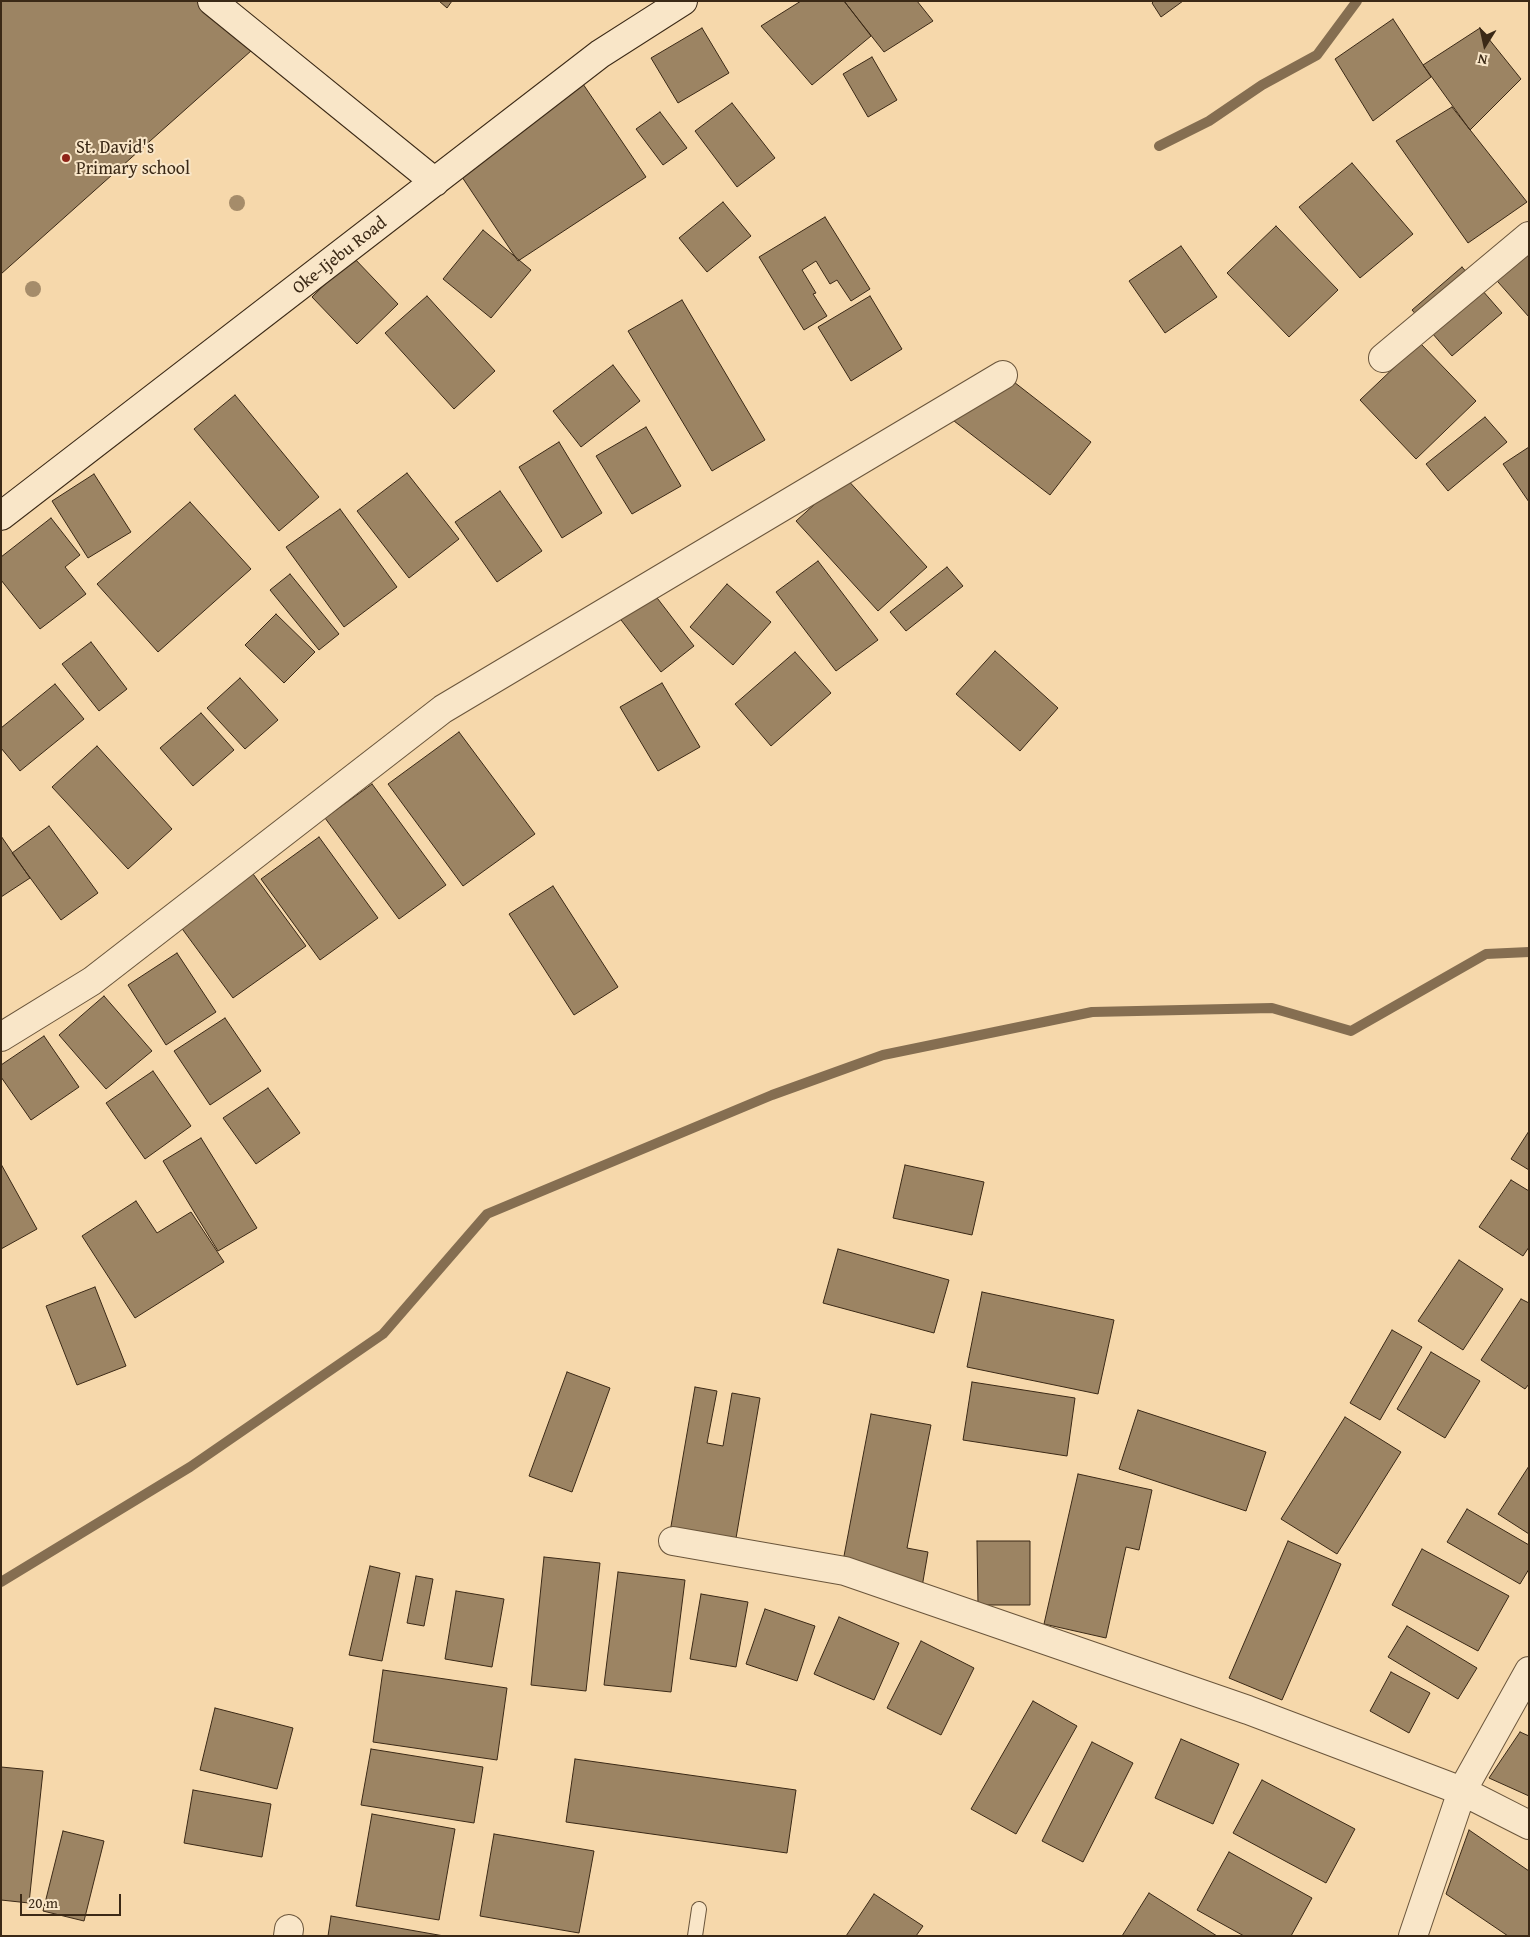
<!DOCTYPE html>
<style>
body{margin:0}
#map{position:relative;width:1530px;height:1937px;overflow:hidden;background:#f6d8ab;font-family:"Gentium Book Plus",serif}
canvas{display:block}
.frame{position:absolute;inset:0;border:2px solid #3b2916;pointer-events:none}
.north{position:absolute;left:1460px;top:20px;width:50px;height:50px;-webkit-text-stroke:4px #f9e6c8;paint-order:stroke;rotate:190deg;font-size:14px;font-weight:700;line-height:20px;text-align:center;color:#3b2916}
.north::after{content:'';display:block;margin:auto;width:18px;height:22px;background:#3b2916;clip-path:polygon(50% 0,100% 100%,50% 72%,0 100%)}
.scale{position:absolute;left:20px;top:1894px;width:101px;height:22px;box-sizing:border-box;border:2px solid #3b2916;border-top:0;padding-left:6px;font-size:15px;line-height:18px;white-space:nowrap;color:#3b2916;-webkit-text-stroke:4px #f9e6c8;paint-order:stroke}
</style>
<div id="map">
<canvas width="1530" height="1937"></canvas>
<div class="frame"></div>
<div class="north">N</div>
<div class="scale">20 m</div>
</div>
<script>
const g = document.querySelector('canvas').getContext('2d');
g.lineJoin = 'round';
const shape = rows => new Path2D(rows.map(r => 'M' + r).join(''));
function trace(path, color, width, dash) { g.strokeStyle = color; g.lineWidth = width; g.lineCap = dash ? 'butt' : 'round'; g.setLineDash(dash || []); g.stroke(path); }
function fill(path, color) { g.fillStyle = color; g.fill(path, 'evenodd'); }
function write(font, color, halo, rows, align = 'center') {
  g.font = font + ' "Gentium Book Plus",serif'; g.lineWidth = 4; g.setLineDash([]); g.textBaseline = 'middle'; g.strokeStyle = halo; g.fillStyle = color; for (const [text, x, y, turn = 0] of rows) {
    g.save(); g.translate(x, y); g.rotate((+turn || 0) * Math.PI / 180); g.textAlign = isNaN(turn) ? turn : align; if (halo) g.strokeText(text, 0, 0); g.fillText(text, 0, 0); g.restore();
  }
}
trace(shape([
 [1159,146,1209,121,1262,85,1317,55,1357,1],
 [1,1582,190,1467,383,1334,487,1214,772,1095,883,1055,1092,1012,1272,1008,1351,1031,1486,954,1529,952]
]), '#856e51', 10);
const building = shape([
 [1,1,212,1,261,42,1,274,1,1],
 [439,1,452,1,447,8,439,1],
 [801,1,844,1,871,36,812,85,761,26,801,1],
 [844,1,917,1,933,21,884,52,844,1],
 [1154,1,1183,1,1161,17,1152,3,1154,1],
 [1393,19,1431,77,1373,121,1335,59,1393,19],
 [702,28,729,73,678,103,651,58,702,28],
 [1480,28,1521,79,1470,130,1423,65,1480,28],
 [872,57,897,100,868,117,843,74,872,57],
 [583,84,646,177,518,261,456,168,583,84],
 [732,103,775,158,737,187,695,131,732,103],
 [1452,107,1527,202,1468,243,1396,141,1452,107],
 [660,112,687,148,663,165,636,129,660,112],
 [1352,163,1413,234,1360,278,1299,207,1352,163],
 [723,202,751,236,707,272,679,238,723,202],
 [825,217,870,289,851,301,837,280,830,284,816,261,802,270,816,293,813,294,827,316,804,330,759,257,825,217],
 [1276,226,1338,290,1289,337,1227,273,1276,226],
 [1529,226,1529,317,1483,265,1529,226],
 [483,230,531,270,491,318,443,279,483,230],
 [1181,246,1217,297,1165,333,1129,281,1181,246],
 [353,257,398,304,357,344,312,297,353,257],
 [1462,267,1502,313,1452,356,1412,310,1462,267],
 [427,296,495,371,454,409,385,333,427,296],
 [870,296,902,349,851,381,818,327,870,296],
 [682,300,765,440,712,471,628,331,682,300],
 [1420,343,1476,401,1416,459,1360,400,1420,343],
 [613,365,640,401,581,447,553,411,613,365],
 [996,368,1091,442,1050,495,954,421,996,368],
 [235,395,319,497,279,531,194,429,235,395],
 [1485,417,1507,442,1448,491,1426,464,1485,417],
 [646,427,681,486,632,514,596,456,646,427],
 [559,442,602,513,562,538,519,467,559,442],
 [1529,447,1529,502,1503,464,1529,447],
 [407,473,459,539,409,578,357,511,407,473],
 [94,474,131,532,88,558,52,501,94,474],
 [845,477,927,567,878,611,796,521,845,477],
 [500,491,542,551,497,582,455,522,500,491],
 [190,502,251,569,158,652,97,584,190,502],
 [340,509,397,587,344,627,286,547,340,509],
 [51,518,80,555,65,567,86,594,40,629,1,580,1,557,51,518],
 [818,561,878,640,836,671,776,592,818,561],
 [947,567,963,586,906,631,890,612,947,567],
 [290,574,339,634,319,650,270,590,290,574],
 [727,584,771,622,733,665,690,627,727,584],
 [651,590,694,646,661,672,618,616,651,590],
 [276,614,315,652,284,683,245,645,276,614],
 [91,642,127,689,99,711,62,664,91,642],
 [995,651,1058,708,1020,751,956,694,995,651],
 [795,652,831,693,771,746,735,704,795,652],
 [240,678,278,720,245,749,207,708,240,678],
 [662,683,700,747,658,771,620,707,662,683],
 [55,684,84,719,20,771,1,748,1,728,55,684],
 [201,713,234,750,193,786,160,748,201,713],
 [459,732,535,834,463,886,388,784,459,732],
 [97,746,172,829,128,869,52,787,97,746],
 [372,784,446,885,399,919,325,818,372,784],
 [49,826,98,893,61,920,12,853,49,826],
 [1,836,30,878,1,897,1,836],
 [319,837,378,918,320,960,261,879,319,837],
 [245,863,306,946,233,998,172,915,245,863],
 [553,886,618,987,574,1015,509,914,553,886],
 [177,953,216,1012,166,1045,128,985,177,953],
 [104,996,152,1051,106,1089,59,1035,104,996],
 [225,1018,261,1071,210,1105,174,1051,225,1018],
 [44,1036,79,1087,31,1120,1,1077,1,1065,44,1036],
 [153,1071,191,1126,145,1159,106,1103,153,1071],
 [268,1088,300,1133,256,1164,223,1118,268,1088],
 [1529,1131,1529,1170,1511,1159,1529,1131],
 [201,1138,257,1228,218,1251,163,1161,201,1138],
 [1,1164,37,1229,1,1249,1,1164],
 [905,1165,984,1182,972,1235,893,1218,905,1165],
 [1511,1180,1529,1191,1529,1247,1523,1256,1479,1227,1511,1180],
 [136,1201,157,1233,191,1212,224,1262,135,1318,82,1236,136,1201],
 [838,1249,949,1280,934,1333,823,1303,838,1249],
 [1459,1260,1503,1289,1463,1350,1418,1321,1459,1260],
 [95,1287,126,1366,77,1385,46,1306,95,1287],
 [982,1292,1114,1320,1098,1394,967,1367,982,1292],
 [1521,1299,1529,1303,1529,1384,1525,1389,1481,1360,1521,1299],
 [1392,1330,1422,1347,1380,1420,1350,1403,1392,1330],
 [1431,1352,1480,1381,1445,1438,1397,1409,1431,1352],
 [567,1372,610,1388,572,1492,529,1476,567,1372],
 [972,1382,1075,1398,1067,1456,963,1440,972,1382],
 [695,1387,717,1391,707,1443,723,1446,732,1393,760,1398,735,1544,670,1532,695,1387],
 [1138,1410,1266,1452,1246,1511,1119,1469,1138,1410],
 [871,1414,931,1425,907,1548,928,1552,921,1593,840,1577,871,1414],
 [1345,1417,1401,1452,1337,1554,1281,1519,1345,1417],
 [1529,1466,1529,1534,1498,1514,1529,1466],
 [1078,1474,1152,1490,1139,1550,1126,1547,1106,1638,1044,1624,1078,1474],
 [1467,1509,1529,1545,1529,1569,1520,1584,1447,1542,1467,1509],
 [977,1541,1030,1541,1030,1605,978,1605,977,1541],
 [1288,1541,1341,1564,1282,1700,1229,1678,1288,1541],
 [1422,1549,1509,1596,1478,1651,1392,1605,1422,1549],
 [544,1557,600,1563,586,1691,531,1685,544,1557],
 [370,1566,400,1573,382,1661,349,1655,370,1566],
 [618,1572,685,1580,671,1692,604,1685,618,1572],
 [416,1576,433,1579,424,1626,407,1623,416,1576],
 [456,1591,504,1599,492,1667,445,1659,456,1591],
 [701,1594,748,1602,736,1667,690,1659,701,1594],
 [765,1609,815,1626,797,1681,746,1664,765,1609],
 [839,1617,899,1643,874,1700,814,1674,839,1617],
 [1407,1626,1477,1668,1458,1699,1388,1657,1407,1626],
 [921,1641,974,1668,941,1735,887,1708,921,1641],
 [383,1670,507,1688,497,1760,373,1742,383,1670],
 [1391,1672,1430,1693,1409,1733,1370,1711,1391,1672],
 [1033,1701,1077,1726,1016,1834,971,1809,1033,1701],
 [215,1708,293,1728,277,1789,200,1770,215,1708],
 [1520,1732,1529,1736,1529,1796,1489,1778,1520,1732],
 [1181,1739,1239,1764,1213,1824,1155,1798,1181,1739],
 [1092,1742,1133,1763,1083,1862,1042,1841,1092,1742],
 [371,1749,483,1767,474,1823,361,1805,371,1749],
 [575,1759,796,1790,787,1853,566,1822,575,1759],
 [1,1767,43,1771,29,1903,1,1900,1,1767],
 [1262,1780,1355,1829,1326,1883,1233,1833,1262,1780],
 [193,1790,271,1804,262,1857,184,1843,193,1790],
 [372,1814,455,1829,439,1920,356,1906,372,1814],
 [1469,1830,1529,1871,1529,1936,1508,1936,1446,1894,1469,1830],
 [63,1831,104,1841,84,1921,43,1911,63,1831],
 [494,1834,594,1851,579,1933,480,1916,494,1834],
 [1229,1852,1312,1898,1291,1936,1244,1936,1197,1910,1229,1852],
 [1149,1893,1217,1936,1122,1936,1149,1893],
 [874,1894,923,1926,916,1936,846,1936,874,1894],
 [331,1916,444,1936,328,1936,331,1916]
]);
fill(building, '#9c8463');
trace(building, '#3b2916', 1);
const lane = shape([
 [695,1936,699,1909]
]);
const street = shape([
 [1383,358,1529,236],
 [1,1037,92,981,443,709,1003,375],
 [673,1541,845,1571,1248,1710,1462,1791,1529,1825],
 [288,1936,289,1929],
 [1413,1936,1462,1791,1529,1671]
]);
const secondary = shape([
 [212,1,435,182],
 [1,516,600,54,683,1]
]);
trace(lane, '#6a553b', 16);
trace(street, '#6a553b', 30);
trace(secondary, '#3b2916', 30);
trace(lane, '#f9e6c8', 14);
trace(street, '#f9e6c8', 28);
trace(secondary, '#f9e6c8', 28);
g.fillStyle = '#a58c6a';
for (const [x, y] of [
 [237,203],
 [33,289]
]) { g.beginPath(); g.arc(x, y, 8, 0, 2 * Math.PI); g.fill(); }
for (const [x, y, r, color] of [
 [66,158,5,"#8f2418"]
]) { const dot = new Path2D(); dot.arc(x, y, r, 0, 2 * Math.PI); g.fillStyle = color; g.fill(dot); trace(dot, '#f9e6c8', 2); }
write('18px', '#3b2916', '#f9e6c8', [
 ["St. David's",76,148],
 ["Primary school",76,169]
], 'left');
write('18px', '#3b2916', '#f9e6c8', [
 ["Oke-Ijebu Road",340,256,-38]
]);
</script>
